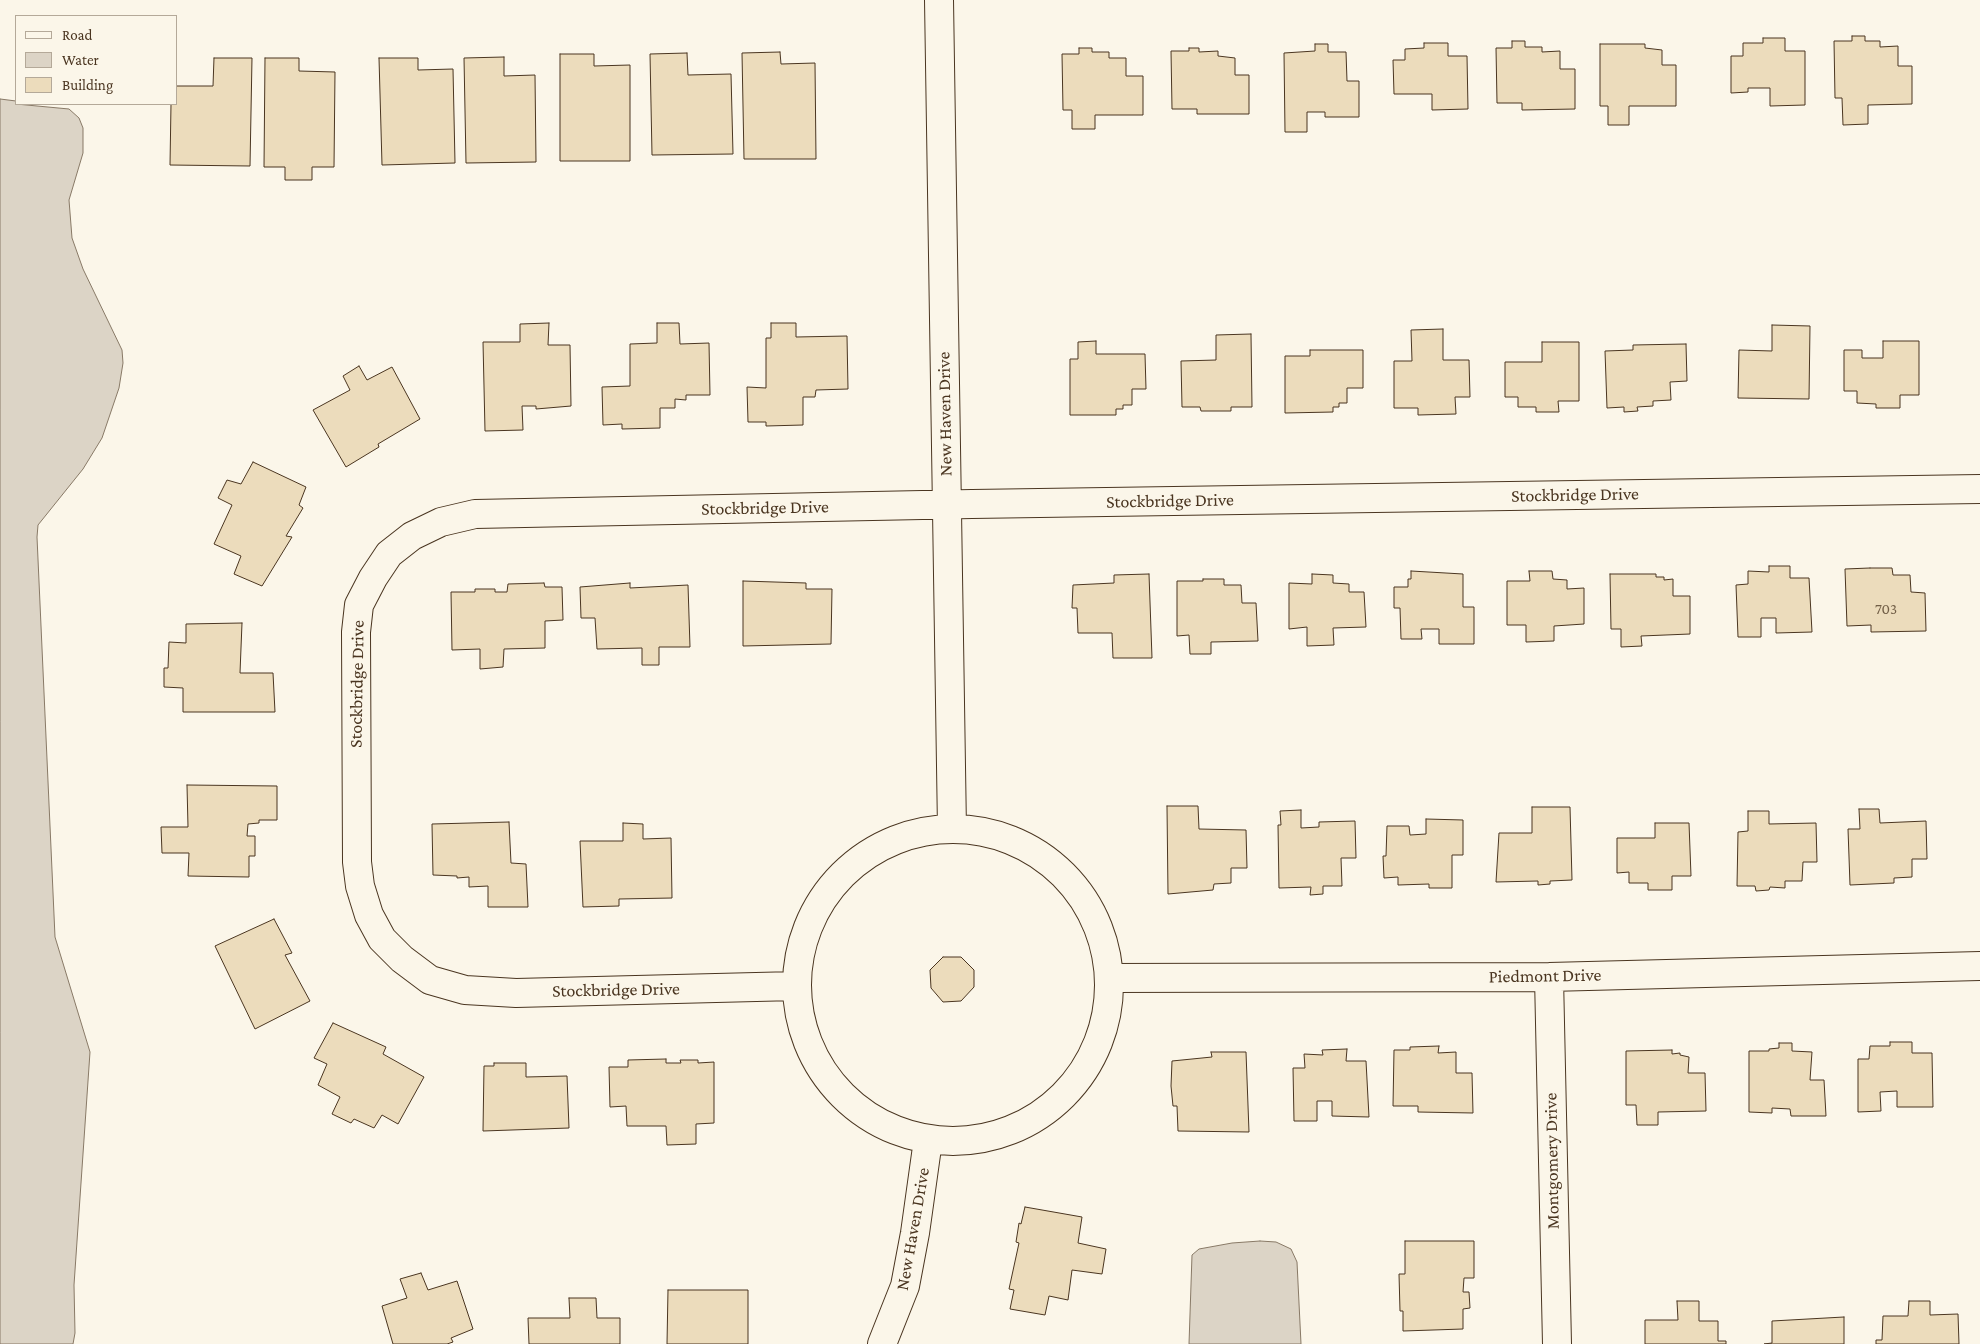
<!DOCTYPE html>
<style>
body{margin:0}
#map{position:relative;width:1980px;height:1344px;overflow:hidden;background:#fbf6e9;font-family:"Crimson Pro",serif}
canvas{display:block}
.legend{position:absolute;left:15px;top:15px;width:162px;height:90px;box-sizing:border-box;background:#fbf6e9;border:1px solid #b4a999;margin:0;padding:6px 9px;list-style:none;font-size:15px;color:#4a3520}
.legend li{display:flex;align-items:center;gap:10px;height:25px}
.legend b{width:25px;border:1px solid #b4a999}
</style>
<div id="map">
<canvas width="1980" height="1344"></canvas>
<ul class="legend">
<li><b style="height:6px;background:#fbf6e9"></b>Road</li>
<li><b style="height:14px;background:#dcd4c6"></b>Water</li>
<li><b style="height:14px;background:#ecdcbc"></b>Building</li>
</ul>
</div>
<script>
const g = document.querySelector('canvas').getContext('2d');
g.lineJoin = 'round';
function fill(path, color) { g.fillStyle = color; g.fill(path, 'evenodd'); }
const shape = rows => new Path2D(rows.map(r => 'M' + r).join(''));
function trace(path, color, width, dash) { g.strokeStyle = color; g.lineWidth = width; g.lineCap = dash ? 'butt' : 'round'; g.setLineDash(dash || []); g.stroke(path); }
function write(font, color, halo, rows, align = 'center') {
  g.font = font + ' "Crimson Pro",serif'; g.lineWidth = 4; g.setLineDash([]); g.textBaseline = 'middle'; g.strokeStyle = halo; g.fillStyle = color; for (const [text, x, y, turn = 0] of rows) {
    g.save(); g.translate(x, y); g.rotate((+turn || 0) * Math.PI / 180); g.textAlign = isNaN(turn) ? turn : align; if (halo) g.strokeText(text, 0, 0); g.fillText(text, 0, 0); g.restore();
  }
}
const water = shape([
 [0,99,16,101,16,104,69,109,79,118,83,128,83,153,69,200,72,238,83,269,122,350,123,363,119,388,102,438,83,469,38,525,37,537,55,937,90,1052,74,1285,75,1333,73,1344,0,1344,0,99],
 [1260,1241,1276,1242,1291,1249,1297,1262,1301,1344,1189,1344,1192,1255,1199,1249,1232,1243,1260,1241]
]);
fill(water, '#dcd4c6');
trace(water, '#887966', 1);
const building = shape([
 [1852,36,1865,36,1865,41,1880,41,1880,47,1898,46,1898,66,1912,66,1912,104,1868,105,1868,124,1843,125,1842,98,1835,98,1834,41,1852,41,1852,36],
 [1763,38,1785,38,1785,51,1805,51,1805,105,1770,106,1770,88,1748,88,1748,92,1731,93,1731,56,1743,56,1743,43,1763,43,1763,38],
 [1512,41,1525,41,1525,47,1542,47,1542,52,1560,51,1560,69,1575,69,1575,109,1522,110,1522,103,1497,103,1496,48,1512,48,1512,41],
 [1424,43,1448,43,1448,56,1467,56,1468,109,1432,110,1432,94,1394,94,1393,60,1405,60,1405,49,1424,48,1424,43],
 [1315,44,1328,44,1328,52,1346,52,1347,81,1359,81,1359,117,1325,117,1325,112,1307,112,1307,132,1285,132,1284,53,1315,51,1315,44],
 [1600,44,1645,44,1645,48,1662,50,1662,65,1676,65,1676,106,1629,106,1629,125,1608,125,1608,106,1600,106,1600,44],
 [1079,48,1092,48,1092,52,1109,52,1109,58,1126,58,1126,76,1143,76,1143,115,1095,115,1095,129,1072,129,1072,110,1063,110,1062,54,1079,54,1079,48],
 [1189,48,1199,48,1199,52,1218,51,1218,56,1235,58,1235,75,1249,75,1249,114,1197,114,1197,109,1172,109,1171,51,1189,51,1189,48],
 [780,52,781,64,815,63,816,159,744,159,742,53,780,52],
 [687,53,688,75,731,74,733,154,652,155,650,54,687,53],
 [560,54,594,54,594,66,630,65,630,161,560,161,560,54],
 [504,57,504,76,535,75,536,162,466,163,464,58,504,57],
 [214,58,252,58,250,166,170,165,171,104,176,104,176,86,213,86,214,58],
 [265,58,299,58,299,71,335,72,334,167,312,167,312,180,285,180,285,167,264,167,265,58],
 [379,58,418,58,418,70,453,69,455,163,382,165,379,58],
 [549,323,548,345,570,345,571,406,536,409,536,406,522,406,523,430,485,431,483,342,520,342,520,324,549,323],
 [657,323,679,323,680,344,709,343,710,395,686,395,686,400,675,399,675,408,660,408,660,428,622,429,622,424,603,425,602,387,630,386,630,344,657,343,657,323],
 [771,323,796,323,796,337,847,336,848,389,816,390,815,397,803,397,803,425,766,426,766,422,748,422,747,387,766,388,766,338,771,338,771,323],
 [1772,325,1810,326,1809,399,1738,398,1739,350,1772,351,1772,325],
 [1443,329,1443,360,1469,360,1470,397,1455,397,1456,414,1418,415,1418,408,1394,408,1394,361,1412,361,1411,330,1443,329],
 [1251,334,1252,407,1231,407,1231,411,1201,411,1200,407,1182,407,1181,361,1216,360,1216,335,1251,334],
 [1096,341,1096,354,1145,354,1146,389,1132,389,1132,405,1123,405,1123,409,1116,409,1116,415,1070,415,1070,359,1078,359,1078,342,1096,341],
 [1883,341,1919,341,1919,395,1900,395,1900,408,1876,408,1876,404,1857,403,1857,391,1844,391,1844,350,1862,350,1862,358,1883,358,1883,341],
 [1542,342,1579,342,1579,401,1558,401,1559,412,1536,412,1536,407,1518,407,1518,397,1505,397,1505,362,1542,362,1542,342],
 [1686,344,1687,381,1670,382,1671,400,1653,401,1653,406,1637,407,1638,411,1624,412,1624,407,1607,408,1605,351,1633,350,1633,345,1686,344],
 [1310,350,1363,350,1363,388,1347,388,1347,403,1339,403,1339,407,1333,407,1333,412,1285,413,1285,356,1310,356,1310,350],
 [359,366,367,380,392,367,420,419,378,444,379,447,346,467,313,410,350,390,343,376,359,366],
 [253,462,306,487,299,505,303,508,286,536,292,537,262,586,234,574,241,556,214,544,232,505,218,498,227,480,241,484,253,462],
 [1769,566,1790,566,1790,578,1809,578,1812,632,1776,633,1776,618,1761,618,1761,637,1738,637,1736,585,1748,584,1748,571,1769,572,1769,566],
 [1870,568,1892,568,1893,575,1910,575,1911,592,1925,593,1926,631,1871,632,1871,625,1847,626,1845,569,1870,568],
 [1411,571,1463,574,1463,607,1474,607,1474,644,1439,644,1439,629,1421,629,1422,639,1401,639,1400,608,1394,608,1394,587,1408,587,1408,579,1411,579,1411,571],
 [1529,571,1552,571,1553,579,1567,580,1567,589,1584,588,1584,624,1554,626,1554,641,1526,642,1526,625,1507,625,1507,581,1530,581,1529,571],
 [1149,574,1152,658,1113,658,1112,633,1078,633,1077,608,1072,608,1073,585,1114,583,1114,575,1149,574],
 [1312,574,1333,575,1333,583,1349,584,1349,592,1364,592,1366,627,1333,628,1334,645,1307,646,1307,627,1289,629,1289,583,1312,584,1312,574],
 [1610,574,1656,574,1656,577,1664,577,1664,580,1673,579,1673,596,1690,596,1690,634,1641,636,1642,646,1621,647,1621,629,1611,629,1610,574],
 [1203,579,1224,579,1224,585,1241,585,1242,603,1256,603,1258,641,1211,642,1211,654,1190,654,1189,635,1177,636,1177,581,1203,581,1203,579],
 [743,581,806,583,806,589,832,589,831,644,743,646,743,581],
 [544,583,545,587,562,587,563,620,545,621,545,648,504,649,503,667,480,669,480,649,452,650,451,592,475,592,475,589,495,589,495,592,507,592,508,584,544,583],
 [630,583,630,588,688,585,690,647,659,647,659,665,642,665,642,648,597,649,595,618,581,618,580,587,630,583],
 [242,623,240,673,273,673,275,712,183,712,183,688,164,687,164,668,168,668,169,642,186,643,186,624,242,623],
 [187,785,277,786,277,820,259,820,259,823,248,824,247,836,255,836,255,856,249,856,249,877,188,876,189,853,162,853,161,827,188,827,187,785],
 [1167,806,1198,806,1199,829,1246,830,1247,868,1231,868,1231,883,1214,884,1213,890,1168,894,1167,806],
 [1532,807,1570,807,1572,880,1550,881,1550,884,1538,885,1538,881,1496,882,1499,833,1532,833,1532,807],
 [1859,809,1879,809,1880,823,1926,821,1927,859,1912,859,1912,877,1894,878,1894,883,1850,885,1848,829,1860,829,1859,809],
 [1301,810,1301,828,1319,827,1319,822,1355,821,1356,858,1341,858,1342,886,1323,886,1323,894,1310,895,1311,887,1279,888,1278,825,1281,825,1280,811,1301,810],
 [1748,811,1769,811,1769,824,1816,823,1817,862,1803,862,1802,881,1785,881,1785,888,1770,887,1769,890,1756,891,1755,886,1737,886,1738,832,1748,831,1748,811],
 [1426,819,1463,820,1463,855,1452,855,1452,888,1429,888,1429,884,1398,885,1398,877,1384,878,1383,856,1386,856,1387,826,1409,826,1410,835,1426,834,1426,819],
 [509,822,511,863,526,864,528,907,488,907,488,886,469,887,469,877,457,878,457,876,433,875,432,824,509,822],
 [623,823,643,824,643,839,671,838,672,898,619,899,619,906,583,907,580,841,623,841,623,823],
 [1655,823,1689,823,1691,876,1672,876,1672,890,1648,890,1648,883,1629,883,1629,872,1617,873,1617,838,1655,838,1655,823],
 [274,919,292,953,285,955,310,1001,255,1029,215,946,274,919],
 [943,957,961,957,974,970,974,987,961,1001,943,1002,931,988,930,970,943,957],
 [333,1023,386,1047,383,1054,424,1077,398,1124,382,1115,374,1128,354,1119,351,1123,332,1114,340,1097,318,1085,327,1064,314,1058,333,1023],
 [1890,1042,1912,1042,1912,1053,1932,1053,1933,1107,1897,1107,1897,1091,1880,1092,1881,1111,1858,1112,1858,1059,1869,1059,1870,1046,1890,1046,1890,1042],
 [1779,1043,1792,1043,1792,1051,1812,1052,1810,1080,1824,1080,1826,1116,1791,1116,1790,1109,1772,1108,1772,1113,1749,1112,1749,1051,1769,1051,1769,1049,1779,1048,1779,1043],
 [1439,1046,1438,1053,1456,1052,1456,1073,1472,1073,1473,1113,1418,1112,1418,1106,1393,1106,1394,1050,1410,1050,1410,1047,1439,1046],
 [1347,1049,1346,1061,1366,1061,1369,1117,1332,1116,1332,1101,1317,1101,1317,1121,1294,1121,1293,1068,1305,1068,1304,1054,1323,1055,1322,1050,1347,1049],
 [1672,1050,1672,1054,1680,1053,1680,1055,1689,1057,1688,1073,1705,1073,1706,1111,1658,1112,1658,1125,1637,1125,1636,1105,1626,1105,1626,1051,1672,1050],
 [1211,1052,1246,1052,1249,1132,1178,1131,1177,1106,1173,1106,1171,1086,1172,1061,1212,1057,1211,1052],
 [666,1059,666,1063,681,1063,680,1060,698,1060,698,1063,714,1062,714,1123,696,1124,696,1144,667,1145,666,1126,627,1126,626,1106,610,1107,609,1067,628,1067,628,1060,666,1059],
 [494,1063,526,1063,526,1077,567,1076,569,1128,483,1131,484,1066,494,1066,494,1063],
 [1025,1207,1082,1217,1078,1243,1106,1249,1102,1274,1072,1270,1068,1300,1049,1296,1045,1315,1010,1309,1014,1290,1009,1289,1019,1243,1016,1242,1019,1223,1021,1224,1025,1207],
 [1405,1241,1474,1241,1474,1278,1464,1278,1463,1292,1469,1292,1470,1308,1463,1309,1463,1329,1403,1331,1403,1311,1400,1311,1399,1274,1405,1274,1405,1241],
 [421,1273,428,1290,457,1281,473,1329,451,1338,453,1342,447,1344,393,1344,382,1306,407,1298,400,1279,421,1273],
 [668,1290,748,1290,748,1344,667,1344,668,1290],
 [569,1298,596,1298,597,1318,620,1318,620,1344,529,1344,528,1318,570,1318,569,1298],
 [1677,1301,1699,1301,1699,1321,1718,1321,1718,1341,1726,1341,1726,1344,1645,1344,1645,1320,1678,1320,1677,1301],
 [1909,1301,1930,1301,1930,1315,1958,1314,1959,1344,1876,1344,1876,1340,1882,1340,1883,1316,1908,1316,1909,1301],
 [1844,1317,1844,1344,1764,1344,1772,1343,1772,1321,1844,1317]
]);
fill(building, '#ecdcbc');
trace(building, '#4a3520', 1);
const minor = shape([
 [939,0,952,829],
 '797 985a156 156 0 1 1 312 0a156 156 0 1 1-312 0Z',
 [1549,977,1557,1344],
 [1110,978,1549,977,1980,966],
 [796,986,516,993,465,990,430,980,402,959,382,939,369,915,360,886,357,862,356,632,359,605,373,578,389,554,412,536,441,522,475,514,972,504,1980,489],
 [882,1344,905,1286,915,1233,928,1140]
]);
trace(minor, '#4a3520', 30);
trace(minor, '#fbf6e9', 28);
write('15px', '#725f47', null, [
 ["703",1886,609]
]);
write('18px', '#4a3520', '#fbf6e9', [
 ["New Haven Drive",945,414,-91],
 ["Stockbridge Drive",1575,495,-1],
 ["Stockbridge Drive",1170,501,-1],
 ["Stockbridge Drive",765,508,-1],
 ["Stockbridge Drive",357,684,-89],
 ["Piedmont Drive",1545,976,-1],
 ["Stockbridge Drive",616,990,-1],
 ["Montgomery Drive",1552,1161,-91],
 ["New Haven Drive",913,1229,-80]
]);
</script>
